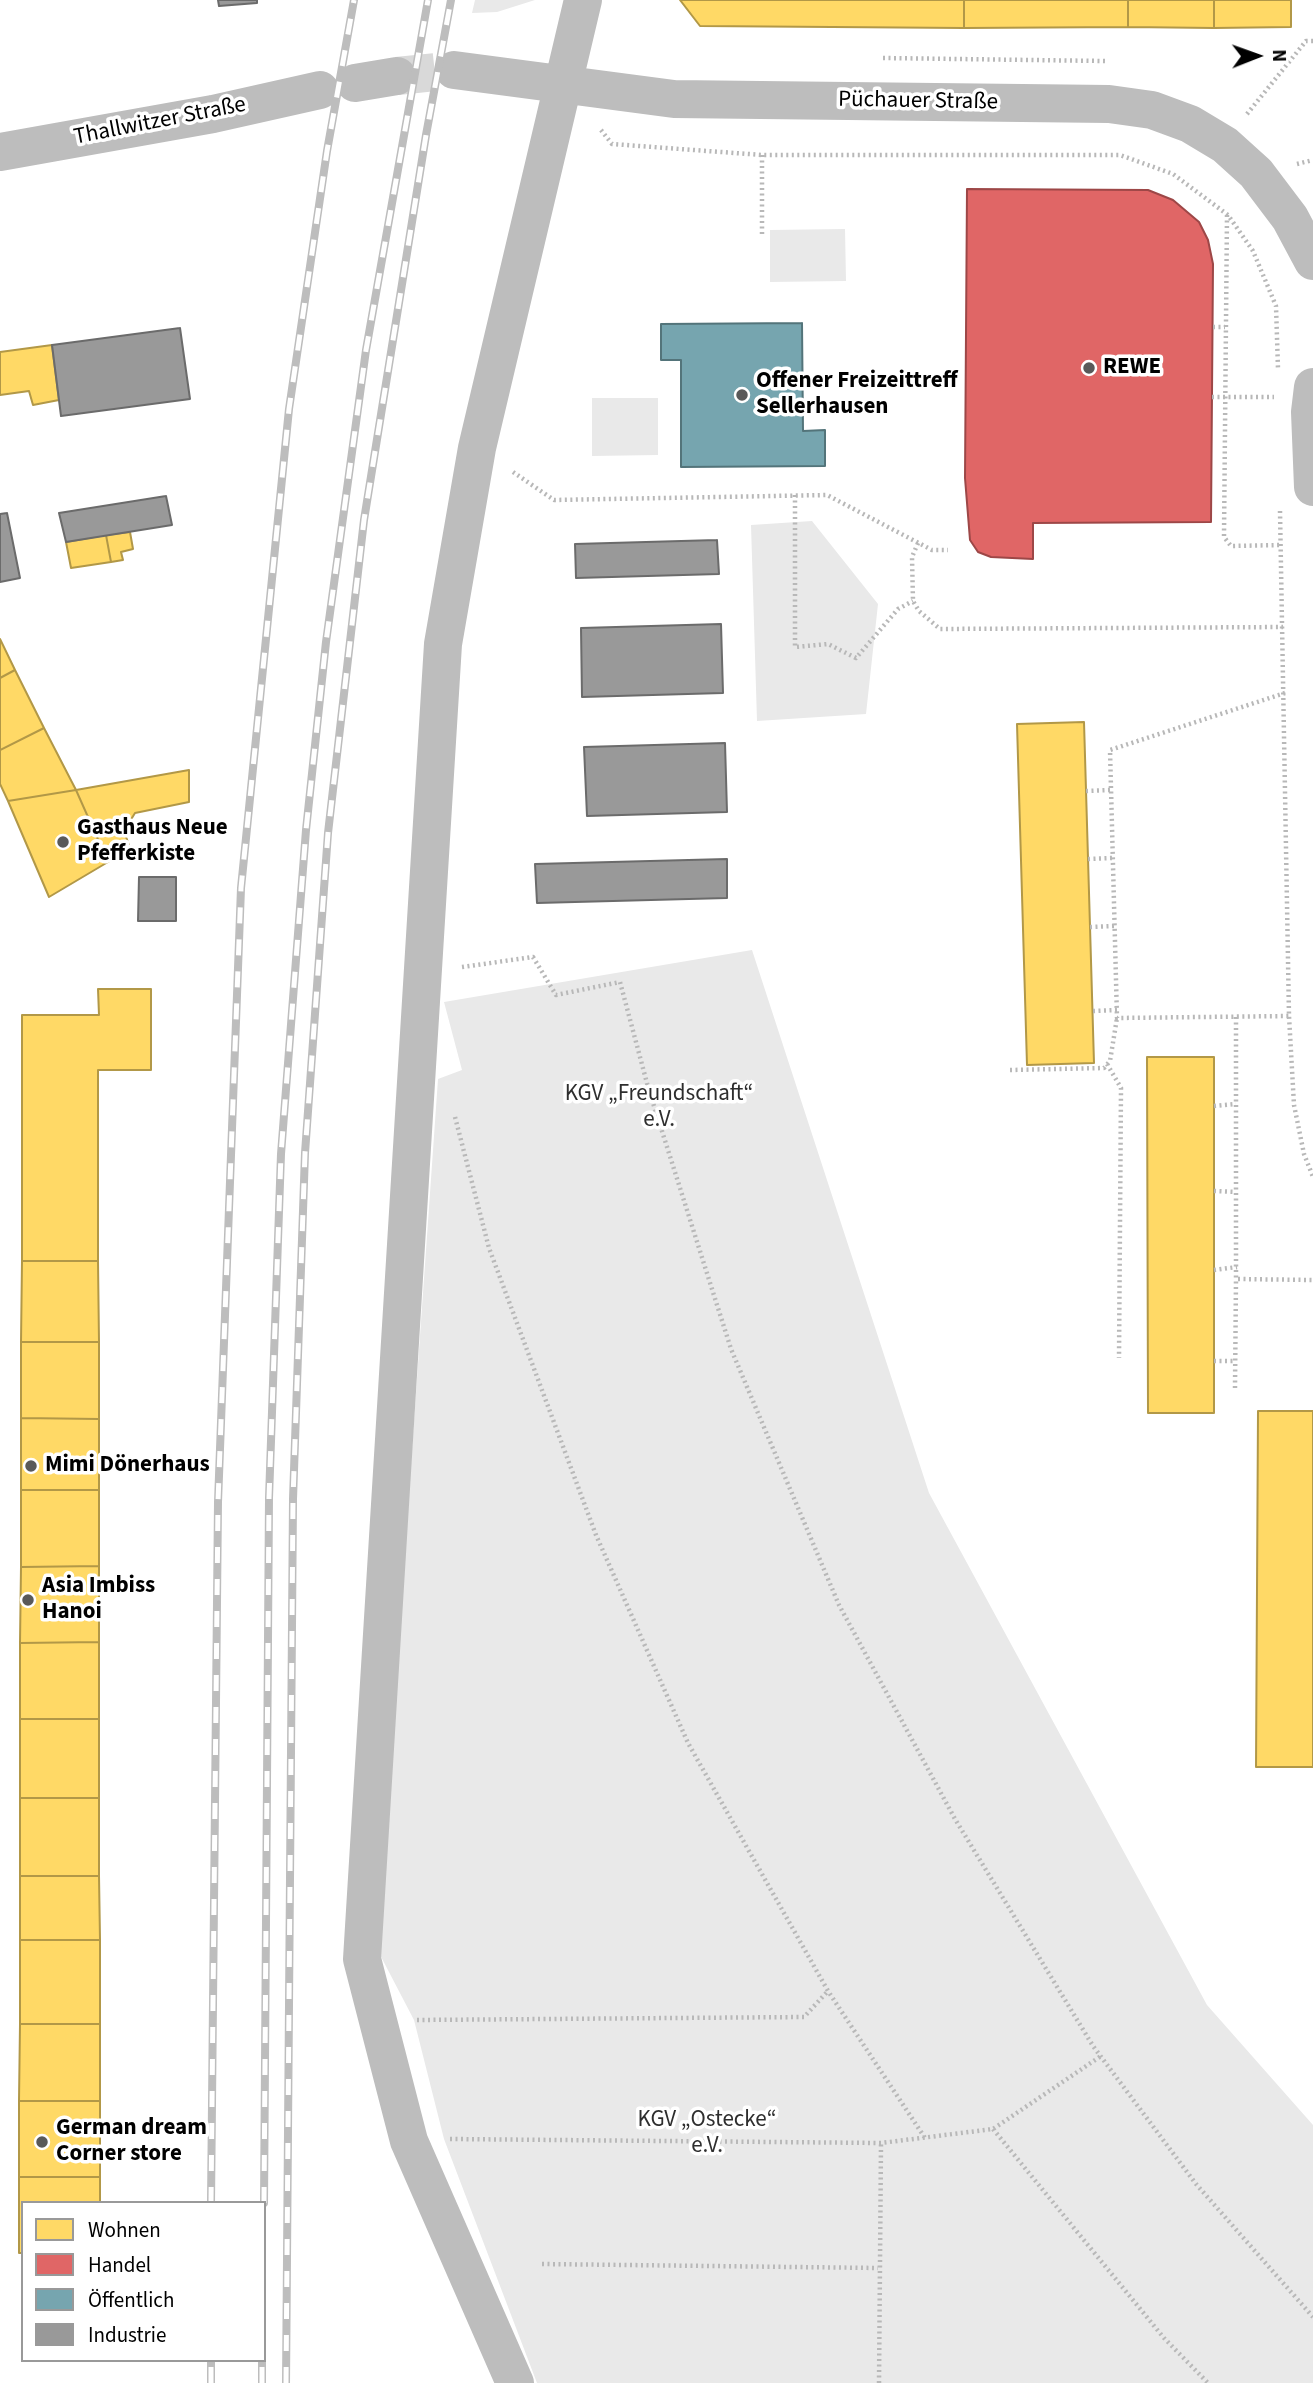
<!DOCTYPE html>
<meta charset="utf-8">
<style>
body{margin:0}
#map{position:relative;width:1313px;height:2383px;overflow:hidden;background:#fff;font-family:"Source Sans 3",sans-serif}
canvas{display:block}
.legend{position:absolute;left:21px;top:2201px;width:245px;height:161px;box-sizing:border-box;background:#fff;border:2px solid #999;margin:0;padding:9px 12px;list-style:none;font-size:21px;color:#000}
.legend li{display:flex;align-items:center;gap:14px;height:35px}
.legend b{width:35px;border:2px solid #999}
.north{position:absolute;left:1222px;top:21px;width:70px;height:70px;-webkit-text-stroke:5px #fff;paint-order:stroke;rotate:89deg;font-size:19px;font-weight:700;line-height:28px;text-align:center;color:#000}
.north::after{content:'';display:block;margin:auto;width:24px;height:32px;background:#000;clip-path:polygon(50% 0,100% 100%,50% 72%,0 100%)}
</style>
<div id="map">
<canvas width="1313" height="2383"></canvas>
<ul class="legend">
<li><b style="height:19px;background:#ffd966"></b>Wohnen</li>
<li><b style="height:19px;background:#e06666"></b>Handel</li>
<li><b style="height:19px;background:#76a5af"></b>Öffentlich</li>
<li><b style="height:19px;background:#999"></b>Industrie</li>
</ul>
<div class="north">N</div>
</div>
<script>
const g = document.querySelector('canvas').getContext('2d');
g.lineJoin = 'round';
function fill(path, color) { g.fillStyle = color; g.fill(path, 'evenodd'); }
const shape = rows => new Path2D(rows.map(r => 'M' + r).join(''));
function trace(path, color, width, dash) { g.strokeStyle = color; g.lineWidth = width; g.lineCap = dash ? 'butt' : 'round'; g.setLineDash(dash || []); g.stroke(path); }
function write(font, color, halo, rows, align = 'center') {
  g.font = font + ' "Source Sans 3",sans-serif'; g.lineWidth = 7; g.setLineDash([]); g.textBaseline = 'middle'; g.strokeStyle = halo; g.fillStyle = color; for (const [text, x, y, turn = 0] of rows) {
    g.save(); g.translate(x, y); g.rotate((+turn || 0) * Math.PI / 180); g.textAlign = isNaN(turn) ? turn : align; if (halo) g.strokeText(text, 0, 0); g.fillText(text, 0, 0); g.restore();
  }
}
fill(shape([
 [475,0,535,0,497,12,472,13],
 [845,229,846,281,770,282,770,230],
 [592,398,658,398,658,455,592,456],
 [812,521,878,604,866,714,757,721,751,525],
 [752,950,929,1493,1207,2005,1313,2125,1313,2383,537,2383,444,2139,414,2020,377,1949,438,1079,462,1070,444,1002]
]), '#e9e9e9');
const homes = shape([
 [680,0,964,0,964,28,700,26,680,0],
 [964,0,1128,0,1128,27,964,28,964,0],
 [1128,0,1214,0,1214,28,1128,27,1128,0],
 [1214,0,1291,0,1291,27,1214,28,1214,0],
 [52,345,59,400,33,405,29,391,0,395,0,352,52,345],
 [130,532,133,549,121,552,123,560,111,562,106,535,130,532],
 [106,535,111,562,71,568,66,542,106,535],
 [0,639,15,670,0,678,0,639],
 [15,670,44,728,0,750,0,678,15,670],
 [1084,722,1094,1063,1027,1065,1017,724,1084,722],
 [44,728,76,790,8,801,0,784,0,750,44,728],
 [189,770,189,802,135,813,124,831,131,851,108,862,76,790,189,770],
 [76,790,108,862,49,897,8,801,76,790],
 [98,989,151,989,151,1070,98,1070,98,1261,22,1261,22,1015,99,1015,98,989],
 [1147,1057,1214,1057,1214,1413,1148,1413,1147,1057],
 [22,1261,98,1261,99,1342,21,1342,22,1261],
 [21,1342,99,1342,99,1419,21,1418,21,1342],
 [1258,1411,1313,1411,1313,1767,1256,1767,1258,1411],
 [21,1418,99,1419,99,1490,21,1490,21,1418],
 [21,1490,99,1490,99,1566,21,1567,21,1490],
 [99,1566,99,1642,20,1643,21,1567,99,1566],
 [99,1642,99,1719,20,1719,20,1643,99,1642],
 [20,1719,99,1719,99,1798,20,1798,20,1719],
 [20,1798,99,1798,99,1876,20,1876,20,1798],
 [20,1876,99,1876,100,1940,20,1940,20,1876],
 [20,1940,100,1940,100,2024,20,2024,20,1940],
 [20,2024,100,2024,100,2101,19,2101,20,2024],
 [19,2101,100,2101,100,2177,19,2177,19,2101],
 [19,2177,100,2177,100,2203,23,2203,23,2253,19,2253,19,2177]
]);
fill(homes, '#ffd966');
trace(homes, '#b29847', 2);
const shops = shape([
 [967,189,1148,190,1173,200,1199,222,1208,240,1213,264,1211,522,1033,523,1033,559,991,557,978,552,970,540,965,478,967,189]
]);
fill(shops, '#e06666');
trace(shops, '#9d4747', 2);
const public = shape([
 [802,323,803,431,825,430,825,466,681,467,681,360,661,360,661,324,802,323]
]);
fill(public, '#76a5af');
trace(public, '#53747a', 2);
const industry = shape([
 [218,0,257,0,257,3,219,6,218,0],
 [180,328,190,399,61,416,52,345,180,328],
 [166,496,172,525,66,542,59,513,166,496],
 [7,513,20,578,0,582,0,514,7,513],
 [717,540,719,574,576,578,575,544,717,540],
 [721,624,723,693,582,697,581,628,721,624],
 [725,743,727,812,587,816,584,747,725,743],
 [727,859,727,898,537,903,535,864,727,859],
 [139,877,176,877,176,921,138,921,139,877]
]);
fill(industry, '#999');
trace(industry, '#6b6b6b', 2);
trace(shape([
 [397,76,454,70]
]), '#d9d9d9', 38, [38, 19]);
trace(shape([
 [883,58,1105,61],
 [1247,114,1306,41,1313,41],
 [601,130,612,144,762,155,1120,155,1173,174,1228,215,1253,251,1276,306,1278,369],
 [762,155,762,236],
 [1297,164,1313,160],
 [1227,215,1224,537,1231,546,1281,545],
 [1213,327,1225,327],
 [1212,397,1274,397],
 [513,472,554,500,827,495,932,550,948,550],
 [795,495,795,647,828,644,856,658,898,609,913,601],
 [1280,511,1289,1016,1294,1105,1304,1154,1313,1177],
 [918,543,912,557,913,601,919,611,940,629,1283,627],
 [1285,693,1110,750,1117,1018,1289,1016],
 [1086,791,1111,790],
 [1088,859,1113,858],
 [1090,927,1115,926],
 [462,967,533,957,556,995,620,982,648,1087,731,1349,839,1605,955,1819,1093,2046,1196,2184,1313,2317],
 [1093,1011,1118,1010],
 [1236,1017,1236,1279,1313,1280],
 [1107,1064,1121,1088,1119,1358],
 [1010,1070,1104,1068,1110,1061,1117,1018],
 [1214,1106,1236,1104],
 [455,1117,489,1248,596,1535,688,1743,828,1991,925,2138],
 [1214,1191,1236,1192],
 [1214,1270,1237,1267],
 [1214,1361,1236,1361],
 [1235,1388,1236,1279],
 [417,2020,804,2017,828,1991],
 [993,2129,1164,2338,1208,2383],
 [450,2139,881,2143,993,2129,1101,2056],
 [542,2264,878,2268],
 [879,2383,881,2143]
]), '#b8b8b8', 4.5, [2, 3.5]);
trace(shape([
 [454,70,674,99,1109,104,1152,110,1190,124,1225,145,1256,173,1290,218,1313,261],
 [355,83,397,76],
 [0,152,213,114,320,90],
 [1313,387,1310,412,1313,487],
 [515,2383,409,2141,362,1959,443,644,477,448,583,0]
]), '#bdbdbd', 38);
const rail = shape([
 [211,2203,218,1502,241,888,289,409,327,151,354,0],
 [264,2203,269,1498,281,1154,306,830,326,642,366,350,428,0],
 [211,2383,211,2360],
 [262,2383,262,2360],
 [286,2383,293,1499,305,1153,328,833,364,520,426,135,451,0]
]);
trace(rail, '#bdbdbd', 8);
trace(rail, '#fff', 5, [16]);
for (const [x, y, r, color] of [
 [1089,368,7,"#595959"],
 [742,395,7,"#595959"],
 [63,842,7,"#595959"],
 [31,1466,7,"#595959"],
 [28,1600,7,"#595959"],
 [42,2142,7,"#595959"]
]) { const dot = new Path2D(); dot.arc(x, y, r, 0, 2 * Math.PI); g.fillStyle = color; g.fill(dot); trace(dot, '#fff', 2.5); }
write('23px', '#000', '#fff', [
 ["Püchauer Straße",918,102,1],
 ["Thallwitzer Straße",160,122,-11]
]);
write('bold 23px', '#000', '#fff', [
 ["REWE",1103,368],
 ["Offener Freizeittreff",756,382],
 ["Sellerhausen",756,408],
 ["Gasthaus Neue",77,829],
 ["Pfefferkiste",77,855],
 ["Mimi Dönerhaus",45,1466],
 ["Asia Imbiss",42,1587],
 ["Hanoi",42,1613],
 ["German dream",56,2129],
 ["Corner store",56,2155]
], 'left');
write('23px', '#2e2e2e', '#fff', [
 ["KGV „Freundschaft“",659,1095],
 ["e.V.",659,1121],
 ["KGV „Ostecke“",707,2121],
 ["e.V.",707,2147]
]);
</script>
